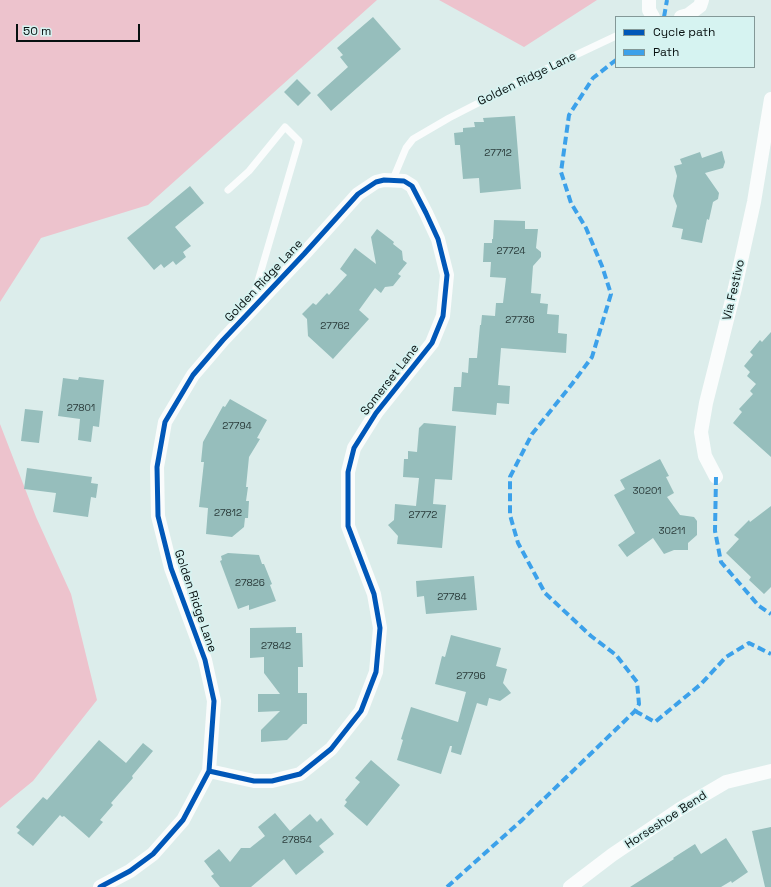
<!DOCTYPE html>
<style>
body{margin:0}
#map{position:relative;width:771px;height:887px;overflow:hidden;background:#dcedeb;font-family:"Space Grotesk",sans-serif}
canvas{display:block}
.legend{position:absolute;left:615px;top:16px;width:140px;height:52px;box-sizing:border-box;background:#d6f3f1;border:1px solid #839897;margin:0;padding:5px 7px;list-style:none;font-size:12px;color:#071010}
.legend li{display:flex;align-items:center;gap:8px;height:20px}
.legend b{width:20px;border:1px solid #839897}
.scale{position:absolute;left:16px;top:24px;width:124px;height:18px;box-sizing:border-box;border:2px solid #071010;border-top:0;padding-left:5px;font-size:12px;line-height:14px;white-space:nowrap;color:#071010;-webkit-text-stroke:3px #d6f3f1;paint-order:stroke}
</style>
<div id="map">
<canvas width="771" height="887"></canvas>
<ul class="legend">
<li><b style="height:5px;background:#0057b8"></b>Cycle path</li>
<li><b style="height:5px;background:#3ca1ea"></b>Path</li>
</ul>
<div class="scale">50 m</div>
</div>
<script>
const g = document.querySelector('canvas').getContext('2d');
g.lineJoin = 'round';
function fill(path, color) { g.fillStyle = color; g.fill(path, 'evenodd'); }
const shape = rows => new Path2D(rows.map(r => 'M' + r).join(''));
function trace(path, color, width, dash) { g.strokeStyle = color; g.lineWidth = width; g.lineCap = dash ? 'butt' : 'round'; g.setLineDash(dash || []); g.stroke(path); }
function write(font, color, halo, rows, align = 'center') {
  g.font = font + ' "Space Grotesk",sans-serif'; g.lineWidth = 3.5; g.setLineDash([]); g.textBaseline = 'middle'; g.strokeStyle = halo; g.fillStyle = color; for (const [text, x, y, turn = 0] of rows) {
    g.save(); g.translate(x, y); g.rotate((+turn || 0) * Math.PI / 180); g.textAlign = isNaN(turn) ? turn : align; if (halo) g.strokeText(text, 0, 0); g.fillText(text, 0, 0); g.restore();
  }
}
fill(shape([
 [0,0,377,0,148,205,41,238,0,302],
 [439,0,597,0,524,47],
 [0,424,36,517,71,594,97,700,33,781,0,808]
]), '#edc3cd');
fill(shape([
 [373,17,401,49,331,111,317,95,348,67,340,57,343,55,337,48],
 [297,79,311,93,298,106,284,92],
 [515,116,521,189,480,193,479,178,463,179,460,145,455,145,454,133,463,132,463,128,475,127,474,122,484,122,483,118],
 [722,151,725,162,723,168,705,173,719,193,718,199,713,202,709,220,707,219,702,243,681,239,683,229,672,227,677,206,673,196,677,176,674,166,682,164,680,159,700,152,702,158],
 [190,186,204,203,175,227,191,246,183,252,186,257,176,265,173,261,164,268,161,264,154,270,127,238],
 [494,220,525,221,525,229,538,229,536,248,541,252,541,257,533,266,531,293,541,294,540,303,548,304,547,314,559,315,558,333,567,334,566,353,501,348,498,385,510,386,509,404,497,403,496,415,452,411,454,387,461,387,462,372,468,373,469,358,477,358,480,325,481,325,482,315,495,316,496,303,503,303,506,278,490,277,491,262,483,262,484,243,492,243,492,239,493,239],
 [377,229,394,242,393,244,402,251,403,260,407,263,398,274,401,276,393,286,385,287,381,293,375,288,359,310,369,319,333,359,308,336,307,319,302,314,313,303,316,305,327,293,329,295,347,275,340,269,355,248,376,264,371,237],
 [771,332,771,457,733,423,742,412,739,409,753,394,750,391,756,384,747,376,750,372,744,366,753,355,750,352,760,340,762,342],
 [79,377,104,380,99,427,93,426,91,442,78,440,80,419,58,416,63,378,78,380],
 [230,399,267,420,257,438,260,439,249,457,246,487,248,487,246,501,249,501,248,518,245,518,244,527,232,537,206,534,208,508,199,507,204,462,201,462,203,442,223,406,225,407],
 [25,409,43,411,39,443,21,441],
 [424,423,456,426,452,480,435,479,433,504,446,505,442,548,397,544,398,536,388,525,394,520,395,504,416,506,419,478,403,477,404,459,408,459,408,451,417,452,419,428],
 [660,459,669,476,666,477,674,493,667,497,680,515,694,517,697,521,697,535,688,543,688,550,674,550,664,554,653,538,627,557,618,545,635,533,614,495,625,489,620,480],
 [27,468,92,477,91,483,98,484,96,498,91,497,88,517,53,512,56,493,24,489],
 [771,506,771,587,764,594,749,580,751,577,726,553,739,539,734,535,749,520,750,522],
 [228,553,259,555,262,564,264,564,272,584,270,585,276,601,249,610,249,605,238,609,220,561,222,560,221,556],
 [474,576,477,610,426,614,424,596,417,597,416,581],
 [296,627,296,633,302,633,303,667,298,667,298,693,307,693,307,724,303,724,287,740,261,742,261,730,280,711,258,712,258,694,280,694,264,673,264,657,250,658,250,628],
 [451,635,501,648,496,666,507,669,503,683,511,693,500,701,489,698,487,706,477,703,461,755,451,752,452,746,450,746,441,774,397,760,403,740,401,739,411,707,458,722,466,692,435,684,442,656,445,657],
 [99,740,126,763,143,743,153,751,132,776,133,778,111,803,113,805,100,820,103,822,89,838,64,816,62,817,60,815,33,846,17,833,20,830,16,827,43,797,47,800],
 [371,760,400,785,367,826,344,806,347,802,345,800,360,782,355,778],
 [275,813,290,831,310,814,317,822,321,818,334,834,319,846,324,852,296,875,284,859,251,887,220,887,211,876,214,874,204,861,219,849,230,862,241,848,250,848,265,836,258,827],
 [771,827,771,887,765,887,752,831],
 [726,838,748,872,732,883,731,881,721,887,630,887,674,859,673,858,695,844,701,854]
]), '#96bebc');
trace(shape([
 [393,179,406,148,413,139,449,118,529,77,616,36],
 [228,190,249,171,285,127,299,141,251,305]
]), '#fafcfc', 7);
trace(shape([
 [649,0,649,10,653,17],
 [681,17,688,15,700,6,702,0],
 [716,477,705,456,701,432,706,403,735,288,754,202,771,99],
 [100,887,130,871,153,854,183,820,209,771,214,701,205,660,171,568,158,516,157,467,165,422,193,375,223,340,304,254,358,194,376,182,384,180,404,181,412,186,426,213,438,239,447,275,443,316,432,343,376,413,354,448,348,472,348,526,374,594,380,628,376,672,361,711,331,749,300,774,272,781,254,781,209,771],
 [570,887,612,855,680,809,726,782,771,771]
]), '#fafcfc', 14);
trace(shape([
 [664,17,667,0],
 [716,477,715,531,721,562,759,606,771,614],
 [635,711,655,722,701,684,726,657,749,643,771,654],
 [447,887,521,821,635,711,639,704,637,682,616,655,591,636,545,593,518,543,510,515,510,477,532,434,572,384,592,357,611,294,602,266,586,228,571,203,561,172,569,115,593,78,616,60]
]), '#3ca1ea', 4, [8, 4]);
trace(shape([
 [100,887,130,871,153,854,183,820,209,771,214,701,205,660,171,568,158,516,157,467,165,422,193,375,223,340,304,254,358,194,376,182,384,180,404,181,412,186,426,213,438,239,447,275,443,316,432,343,376,413,354,448,348,472,348,526,374,594,380,628,376,672,361,711,331,749,300,774,272,781,254,781,209,771]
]), '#0057b8', 5);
write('10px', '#2b3c3b', null, [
 ["27712",498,153],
 ["27724",511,251],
 ["27736",520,320],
 ["27762",335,326],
 ["27801",81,408],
 ["27794",237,426],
 ["30201",647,491],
 ["27812",228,513],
 ["27772",423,515],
 ["30211",672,531],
 ["27826",250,583],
 ["27784",452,597],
 ["27842",276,646],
 ["27796",471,676],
 ["27854",297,840]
]);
write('12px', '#071010', '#d6f3f1', [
 ["Golden Ridge Lane",527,79,-26],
 ["Golden Ridge Lane",264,281,-47],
 ["Via Festivo",734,290,-77],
 ["Somerset Lane",390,380,-52],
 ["Golden Ridge Lane",195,601,71],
 ["Horseshoe Bend",666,820,-33]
]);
</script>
